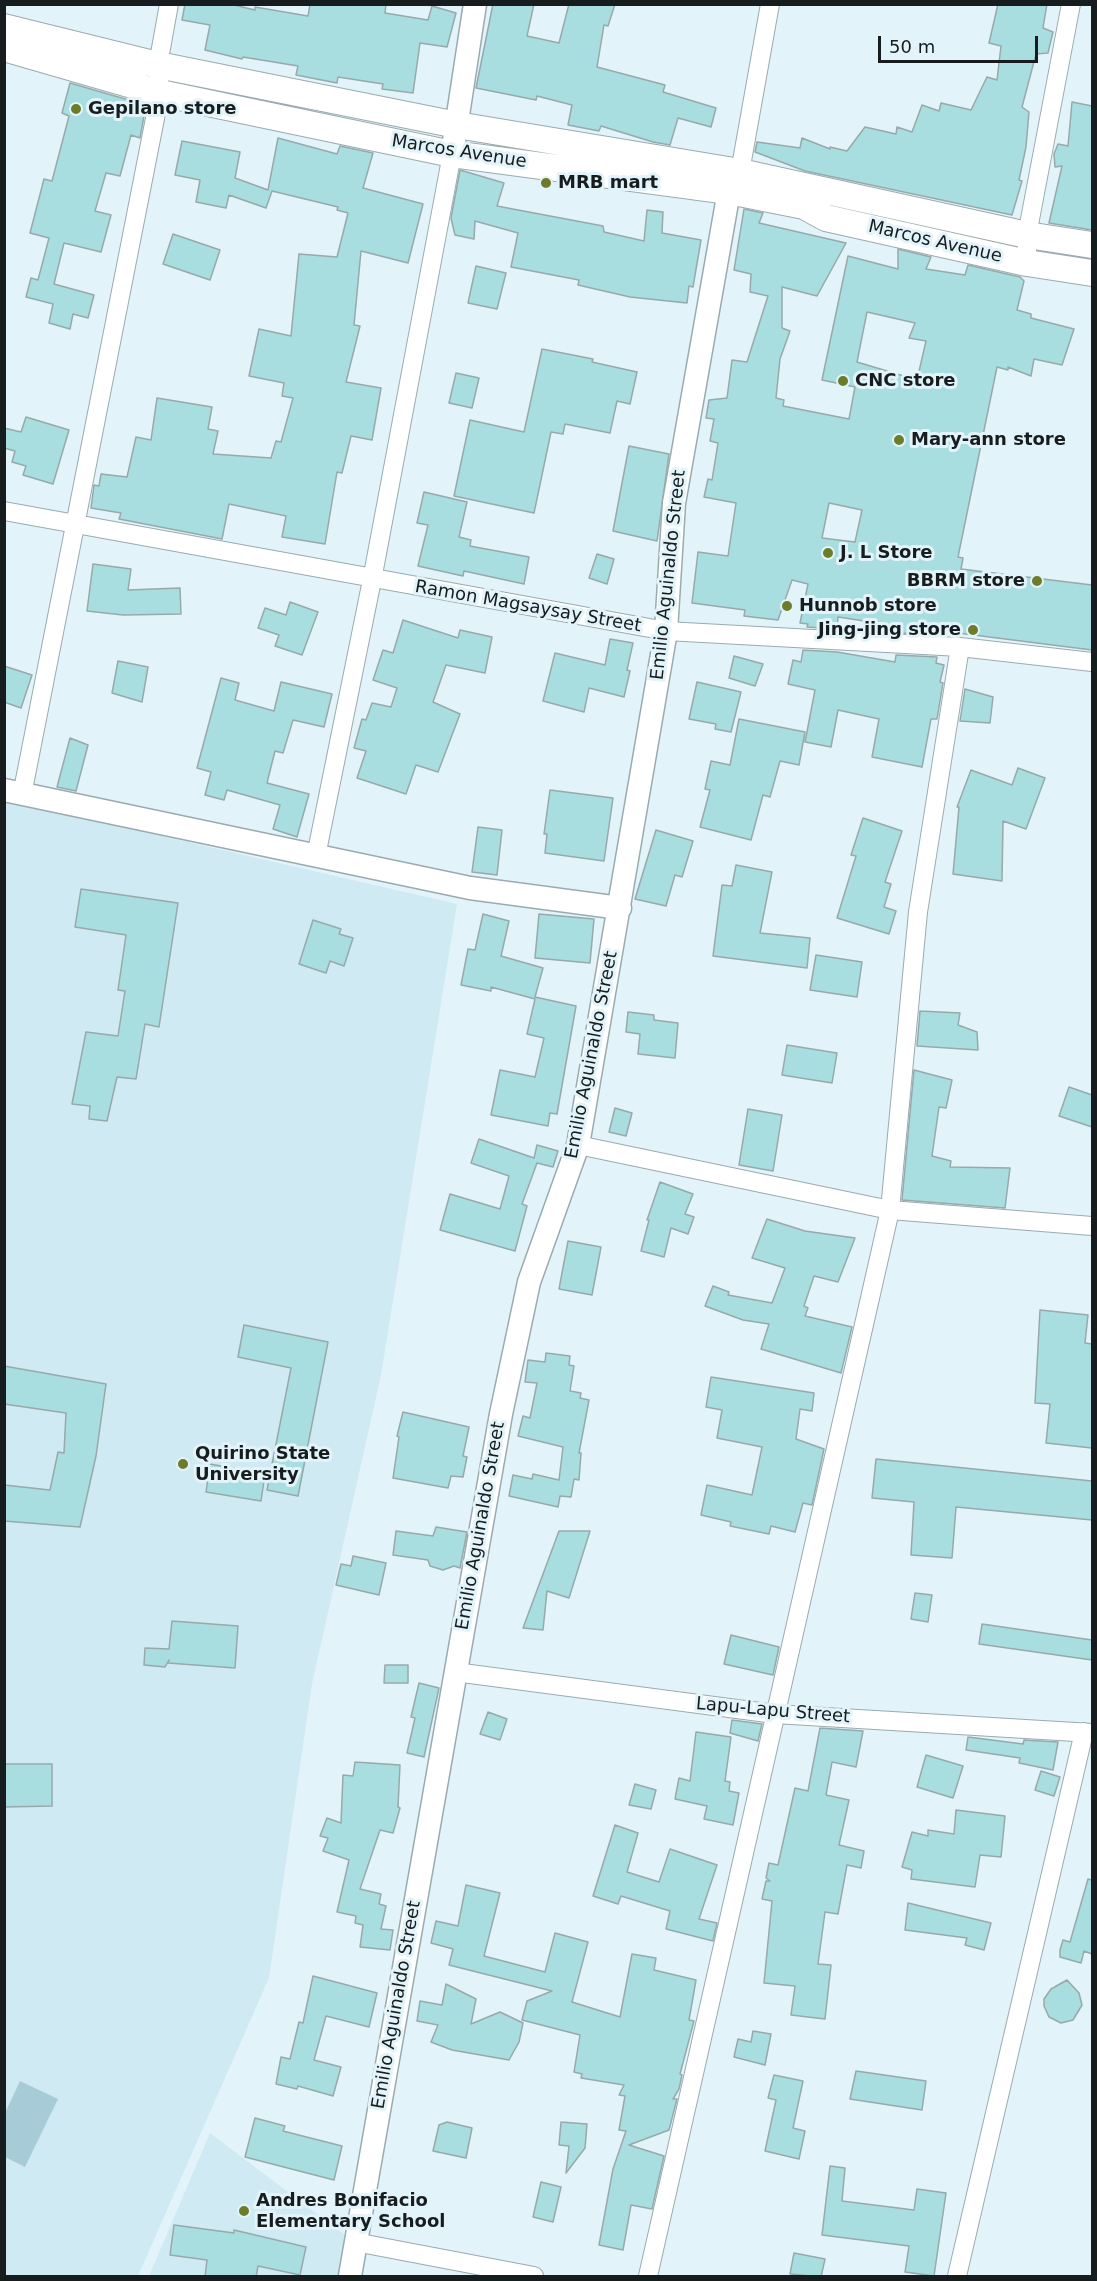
<!DOCTYPE html>
<style>
body{margin:0}
#map{position:relative;width:1097px;height:2281px;overflow:hidden;background:#e2f4fa;font-family:"DejaVu Sans",sans-serif}
canvas{display:block}
.frame{position:absolute;inset:0;border:6px solid #171d1f;pointer-events:none}
.scale{position:absolute;left:878px;top:36px;width:160px;height:27px;box-sizing:border-box;border:3px solid #171d1f;border-top:0;padding-left:8px;font-size:18px;line-height:21px;white-space:nowrap;color:#171d1f;-webkit-text-stroke:4px #e2f4fa;paint-order:stroke}
</style>
<div id="map">
<canvas width="1097" height="2281"></canvas>
<div class="frame"></div>
<div class="scale">50 m</div>
</div>
<script>
const g = document.querySelector('canvas').getContext('2d');
g.lineJoin = 'round';
function fill(path, color) { g.fillStyle = color; g.fill(path, 'evenodd'); }
const shape = rows => new Path2D(rows.map(r => 'M' + r).join(''));
function trace(path, color, width, dash) { g.strokeStyle = color; g.lineWidth = width; g.lineCap = dash ? 'butt' : 'round'; g.setLineDash(dash || []); g.stroke(path); }
function write(font, color, halo, rows, align = 'center') {
  g.font = font + ' "DejaVu Sans",sans-serif'; g.lineWidth = 6; g.setLineDash([]); g.textBaseline = 'middle'; g.strokeStyle = halo; g.fillStyle = color; for (const [text, x, y, turn = 0] of rows) {
    g.save(); g.translate(x, y); g.rotate((+turn || 0) * Math.PI / 180); g.textAlign = isNaN(turn) ? turn : align; if (halo) g.strokeText(text, 0, 0); g.fillText(text, 0, 0); g.restore();
  }
}
fill(shape([
 [5,800,457,904,381,1375,312,1684,269,1978,138,2276,5,2276],
 [210,2133,350,2239,343,2276,149,2276]
]), '#cfeaf3');
fill(shape([
 [20,2081,58,2099,25,2167,5,2157,5,2113]
]), '#a7ccd8');
const building = shape([
 [185,4,230,4,255,10,255,7,308,16,310,4,386,4,385,13,428,20,432,6,456,13,447,47,420,43,413,93,382,89,383,84,338,77,337,83,296,75,298,66,243,57,242,59,205,50,210,25,182,20,185,4],
 [493,4,534,4,527,36,559,43,569,4,615,4,608,26,604,25,597,67,665,85,663,92,716,108,711,127,678,118,670,145,653,142,601,126,599,131,568,125,572,105,537,96,536,100,476,88,493,4],
 [998,4,1047,4,1043,28,1053,32,1048,53,1036,54,1022,107,1029,112,1026,147,1019,180,1022,181,1012,215,805,171,755,152,757,142,800,148,802,138,830,149,830,147,847,151,865,127,896,134,897,127,912,132,922,105,939,111,941,103,971,110,987,77,997,80,1001,46,989,43,998,4],
 [70,83,146,105,140,138,131,135,120,176,106,173,95,211,111,215,101,252,64,243,54,284,94,295,88,318,73,314,70,329,49,323,53,304,26,297,31,278,38,280,49,238,30,233,44,179,52,181,69,116,62,113,70,83],
 [1072,102,1092,106,1092,230,1049,223,1062,166,1055,167,1054,154,1058,144,1068,146,1072,102],
 [278,138,337,154,340,146,373,153,363,188,423,204,408,263,361,251,354,325,360,326,346,382,381,388,372,440,351,436,342,473,337,472,325,544,282,537,286,516,229,504,222,539,119,519,121,513,91,508,94,485,99,486,101,474,127,477,136,437,151,440,157,398,212,407,208,429,218,431,213,454,271,458,276,441,281,442,293,398,282,396,284,383,249,376,259,329,291,336,299,254,337,257,348,213,337,210,338,207,272,191,266,208,229,195,226,208,196,202,200,180,175,175,182,141,240,152,235,178,268,190,278,138],
 [460,170,504,183,497,206,603,226,604,232,644,241,647,210,663,212,662,233,701,240,693,287,689,286,687,303,630,297,578,285,579,280,511,267,518,233,475,221,474,239,455,235,451,218,460,170],
 [744,209,763,213,759,223,846,243,817,296,782,287,782,328,790,331,780,359,776,398,784,400,783,406,849,419,855,387,822,380,848,256,898,269,898,249,931,257,926,269,965,275,968,265,1020,277,1024,281,1017,310,1031,314,1031,318,1074,329,1062,365,1034,359,1031,376,1008,367,1008,370,997,367,958,557,963,558,961,569,1092,585,1092,650,942,631,941,635,901,633,901,629,884,624,838,617,837,629,807,627,808,624,800,623,808,584,792,580,778,620,744,616,745,610,692,603,698,552,728,556,736,503,704,497,708,479,712,480,718,443,710,441,714,419,706,418,709,400,727,398,732,360,747,362,768,296,750,292,751,274,734,270,744,209],
 [867,312,915,323,909,338,926,341,917,380,857,362,867,312],
 [829,503,862,510,855,542,822,538,829,503],
 [173,234,220,250,210,280,163,264,173,234],
 [476,266,506,273,497,309,468,303,476,266],
 [542,349,593,359,592,362,637,372,630,404,617,401,610,433,565,424,563,434,551,432,534,513,454,496,470,420,524,432,542,349],
 [456,373,479,378,472,408,449,403,456,373],
 [26,417,69,430,53,484,23,475,26,466,12,462,15,451,4,448,4,428,21,432,26,417],
 [629,446,669,454,657,541,613,531,629,446],
 [424,492,467,502,459,537,471,540,470,546,529,557,524,584,464,571,463,576,418,566,428,525,417,523,424,492],
 [597,554,614,559,607,584,589,578,597,554],
 [93,564,131,569,128,590,180,588,181,614,123,615,87,611,93,564],
 [290,602,318,612,302,655,275,646,279,635,258,628,265,608,286,615,290,602],
 [403,620,458,638,460,630,492,637,485,673,446,665,433,702,460,714,438,772,416,765,406,794,357,778,366,751,354,748,362,719,366,720,372,703,391,707,397,688,373,680,383,650,393,653,403,620],
 [610,639,633,643,627,670,630,671,624,697,589,688,584,712,543,701,555,653,605,665,610,639],
 [803,650,837,652,895,662,896,655,937,657,936,663,944,665,940,682,943,683,937,719,931,719,922,767,872,757,879,719,838,710,831,747,805,742,815,690,788,684,793,660,801,662,803,650],
 [734,656,763,664,755,686,729,678,734,656],
 [118,661,148,667,142,702,112,693,118,661],
 [4,666,32,675,21,708,4,702,4,666],
 [221,678,239,683,235,700,274,711,281,682,332,694,324,727,293,720,283,753,275,751,267,783,309,794,297,837,273,829,280,805,227,790,224,800,205,795,211,772,197,768,221,678],
 [697,682,741,692,731,732,715,729,716,724,689,719,697,682],
 [965,689,993,697,990,723,960,721,965,689],
 [739,719,805,732,799,765,780,761,770,797,763,795,751,840,700,827,710,790,705,789,711,761,730,765,739,719],
 [70,738,88,745,76,791,57,787,70,738],
 [1018,768,1045,778,1026,829,1003,821,1002,881,953,874,959,807,957,807,971,770,1012,785,1018,768],
 [550,790,613,798,604,861,545,853,547,834,544,834,550,790],
 [863,818,902,831,885,882,891,884,884,907,896,911,889,934,837,918,856,856,851,855,863,818],
 [478,827,502,830,497,875,472,872,478,827],
 [656,830,693,841,682,877,675,875,666,906,635,899,656,830],
 [736,865,772,872,760,933,810,938,807,968,713,956,722,885,732,886,736,865],
 [81,889,178,903,159,1027,145,1024,136,1079,117,1077,107,1121,89,1119,90,1106,72,1104,86,1032,118,1036,125,991,118,990,126,935,75,927,81,889],
 [483,914,509,921,501,956,543,968,535,997,576,1006,557,1114,550,1113,548,1126,491,1115,500,1070,535,1077,544,1038,527,1034,535,999,491,987,491,991,461,985,468,949,475,950,483,914],
 [539,914,594,919,590,963,535,958,539,914],
 [313,920,341,929,339,934,353,938,344,966,330,961,326,973,299,964,313,920],
 [816,955,862,962,857,997,810,990,816,955],
 [920,1011,960,1013,958,1025,977,1032,978,1050,917,1046,920,1011],
 [628,1012,654,1015,654,1020,678,1023,675,1058,638,1054,640,1034,626,1032,628,1012],
 [787,1045,837,1053,832,1083,782,1075,787,1045],
 [914,1070,952,1080,946,1108,939,1107,932,1156,951,1161,950,1167,1010,1168,1005,1208,902,1200,914,1070],
 [1069,1087,1092,1095,1092,1127,1059,1116,1069,1087],
 [615,1108,632,1113,626,1136,609,1132,615,1108],
 [748,1109,782,1115,773,1171,739,1165,748,1109],
 [479,1139,534,1158,537,1145,558,1151,553,1167,537,1163,522,1204,527,1206,515,1251,440,1230,450,1194,500,1209,509,1176,471,1163,479,1139],
 [660,1182,693,1194,685,1214,694,1217,688,1234,671,1228,664,1257,641,1251,649,1220,647,1220,660,1182],
 [767,1219,805,1231,855,1238,838,1282,814,1276,804,1306,808,1308,805,1316,852,1327,841,1373,761,1349,769,1324,743,1320,705,1306,713,1286,729,1292,728,1295,772,1303,785,1268,752,1258,767,1219],
 [568,1241,601,1247,592,1295,559,1289,568,1241],
 [1040,1310,1088,1315,1085,1343,1092,1344,1092,1448,1046,1443,1050,1404,1035,1403,1040,1310],
 [244,1325,328,1342,298,1496,267,1490,291,1368,238,1357,244,1325],
 [546,1353,570,1356,569,1365,574,1366,570,1391,581,1393,580,1398,589,1400,579,1453,581,1453,579,1480,574,1479,571,1497,560,1496,558,1507,509,1496,513,1475,532,1479,533,1474,559,1480,563,1447,518,1436,523,1416,530,1418,537,1383,525,1382,528,1360,545,1362,546,1353],
 [4,1366,106,1384,96,1456,80,1527,4,1521,4,1485,50,1490,58,1452,64,1453,66,1413,4,1404,4,1366],
 [711,1377,814,1393,812,1411,800,1409,796,1439,824,1449,812,1505,803,1503,795,1532,771,1526,769,1534,730,1526,731,1522,701,1515,707,1485,752,1495,762,1447,717,1438,722,1410,706,1407,711,1377],
 [403,1412,469,1427,463,1456,467,1457,463,1477,451,1476,448,1488,393,1478,399,1437,397,1436,403,1412],
 [876,1459,1092,1481,1092,1520,956,1507,952,1558,911,1555,914,1502,872,1498,876,1459],
 [210,1464,265,1474,261,1501,206,1492,210,1464],
 [436,1527,467,1532,460,1568,454,1566,443,1570,430,1566,428,1560,393,1555,396,1531,433,1536,436,1527],
 [559,1531,590,1531,569,1598,547,1591,543,1630,523,1628,559,1531],
 [353,1556,386,1563,379,1595,336,1585,341,1564,351,1566,353,1556],
 [915,1593,932,1595,928,1622,911,1619,915,1593],
 [172,1621,238,1626,235,1668,168,1663,169,1660,165,1667,144,1665,145,1648,169,1649,172,1621],
 [982,1624,1092,1640,1092,1660,979,1644,982,1624],
 [731,1635,779,1647,773,1675,724,1664,731,1635],
 [385,1665,408,1665,408,1683,384,1683,385,1665],
 [419,1683,439,1688,424,1757,407,1753,415,1718,411,1717,419,1683],
 [488,1712,507,1719,500,1740,480,1734,488,1712],
 [732,1720,762,1724,758,1741,730,1733,732,1720],
 [820,1728,863,1731,856,1767,832,1762,826,1795,849,1800,839,1845,864,1851,861,1868,847,1865,838,1914,825,1912,818,1964,831,1965,825,2019,791,2015,795,1986,764,1983,772,1901,762,1899,766,1881,770,1881,766,1878,769,1863,778,1865,795,1788,808,1791,820,1728],
 [696,1732,731,1737,725,1781,730,1782,729,1791,739,1793,733,1825,704,1819,707,1806,675,1799,679,1778,690,1781,696,1732],
 [968,1737,1023,1744,1024,1740,1058,1742,1053,1770,1019,1763,1020,1758,966,1750,968,1737],
 [926,1755,963,1766,953,1798,917,1787,926,1755],
 [355,1762,400,1765,398,1807,400,1808,393,1833,380,1830,360,1889,381,1894,379,1904,386,1906,381,1929,393,1930,390,1950,360,1947,363,1925,355,1923,356,1916,337,1912,349,1860,323,1851,328,1838,320,1836,327,1818,341,1823,343,1775,353,1776,355,1762],
 [4,1764,52,1764,52,1806,4,1807,4,1764],
 [1041,1771,1060,1777,1054,1796,1035,1790,1041,1771],
 [635,1784,656,1790,651,1809,629,1805,635,1784],
 [956,1810,1005,1816,1001,1857,980,1855,975,1887,911,1879,912,1870,902,1867,912,1832,928,1836,928,1830,954,1834,956,1810],
 [615,1825,638,1833,627,1872,659,1882,670,1849,717,1865,699,1919,717,1923,713,1941,666,1929,670,1911,621,1896,618,1904,593,1896,615,1825],
 [1088,1879,1092,1880,1092,1954,1084,1951,1081,1963,1060,1957,1060,1950,1063,1940,1070,1942,1088,1879],
 [466,1885,500,1893,484,1956,545,1972,555,1933,588,1942,572,2002,620,2017,632,1954,656,1958,654,1970,696,1980,689,2020,694,2021,680,2074,682,2075,679,2089,673,2099,677,2099,669,2130,629,2145,664,2156,652,2209,631,2205,623,2250,599,2245,613,2169,626,2131,619,2130,625,2096,619,2095,624,2085,581,2078,582,2074,574,2072,580,2035,522,2020,527,2001,552,1991,449,1965,453,1949,431,1943,436,1921,458,1926,466,1885],
 [908,1903,991,1923,984,1950,965,1945,967,1938,905,1930,908,1903],
 [313,1976,377,1993,369,2027,326,2016,314,2060,341,2067,333,2096,298,2086,297,2089,276,2084,281,2057,290,2059,299,2022,303,2023,313,1976],
 [1067,1980,1079,1993,1082,2005,1073,2020,1061,2023,1049,2017,1044,2006,1044,1999,1051,1989,1067,1980],
 [446,1984,476,1999,471,2024,500,2012,523,2023,519,2042,509,2060,452,2050,431,2042,438,2025,417,2021,420,2001,442,2005,446,1984],
 [753,2031,771,2034,765,2065,734,2057,738,2039,751,2042,753,2031],
 [856,2071,926,2081,922,2110,850,2099,856,2071],
 [774,2075,803,2081,793,2128,805,2131,799,2159,765,2151,776,2100,768,2098,774,2075],
 [255,2118,285,2126,283,2131,342,2146,334,2180,245,2157,255,2118],
 [447,2122,472,2128,466,2158,433,2151,439,2125,447,2122],
 [561,2122,587,2124,585,2148,566,2173,569,2146,559,2145,561,2122],
 [830,2166,845,2168,842,2201,914,2210,917,2189,946,2193,934,2276,905,2272,909,2246,822,2235,830,2166],
 [541,2182,561,2187,553,2222,533,2217,541,2182],
 [174,2225,234,2233,234,2230,306,2247,300,2275,258,2266,256,2277,205,2277,207,2260,170,2255,174,2225],
 [794,2253,825,2259,821,2277,790,2274,794,2253]
]);
fill(building, '#a8dee0');
trace(building, '#97a9aa', 1.5);
const minor = shape([
 [735,181,740,172,770,4],
 [1027,263,1027,235,1071,4],
 [4,511,666,631,960,647,1092,662],
 [22,795,160,93,158,65,169,4],
 [316,856,372,580,452,154],
 [578,1145,890,1210,1092,1226],
 [455,1672,775,1714,1092,1733],
 [355,2242,534,2276],
 [648,2276,890,1210,918,912,960,647],
 [957,2276,1084,1732]
]);
const tertiary = shape([
 [452,154,475,4],
 [4,790,470,888,620,908],
 [350,2276,501,1414,529,1282,578,1145,666,631,674,503,729,191]
]);
const secondary = shape([
 [4,27,158,65,457,125,740,172,1027,235,1092,245],
 [4,48,160,93,452,154,729,191,804,206,826,218,1027,263,1092,273]
]);
trace(minor, '#9aabb0', 20);
trace(tertiary, '#9aabb0', 25);
trace(secondary, '#9aabb0', 28);
trace(minor, '#fff', 18);
trace(tertiary, '#fff', 22);
trace(secondary, '#fff', 26);
for (const [x, y, r, color] of [
 [76,109,6,"#6d7c29"],
 [546,183,6,"#6d7c29"],
 [843,381,6,"#6d7c29"],
 [899,440,6,"#6d7c29"],
 [828,553,6,"#6d7c29"],
 [1037,581,6,"#6d7c29"],
 [787,606,6,"#6d7c29"],
 [973,630,6,"#6d7c29"],
 [183,1464,6,"#6d7c29"],
 [244,2211,6,"#6d7c29"]
]) { const dot = new Path2D(); dot.arc(x, y, r, 0, 2 * Math.PI); g.fillStyle = color; g.fill(dot); trace(dot, '#e2f4fa', 2); }
write('bold 18px', '#171d1f', '#e2f4fa', [
 ["Gepilano store",88,109],
 ["MRB mart",558,183],
 ["CNC store",855,381],
 ["Mary-ann store",911,440],
 ["J. L Store",840,553],
 ["BBRM store",1025,581,"right"],
 ["Hunnob store",799,606],
 ["Jing-jing store",961,630,"right"],
 ["Quirino State",195,1454],
 ["University",195,1475],
 ["Andres Bonifacio",256,2201],
 ["Elementary School",256,2222]
], 'left');
write('18px', '#171d1f', '#e2f4fa', [
 ["Marcos Avenue",459,152,9],
 ["Marcos Avenue",935,242,13],
 ["Emilio Aguinaldo Street",669,575,-84],
 ["Ramon Magsaysay Street",528,607,10],
 ["Emilio Aguinaldo Street",592,1055,-79],
 ["Emilio Aguinaldo Street",481,1526,-80],
 ["Lapu-Lapu Street",773,1711,5],
 ["Emilio Aguinaldo Street",397,2005,-80]
]);
</script>
